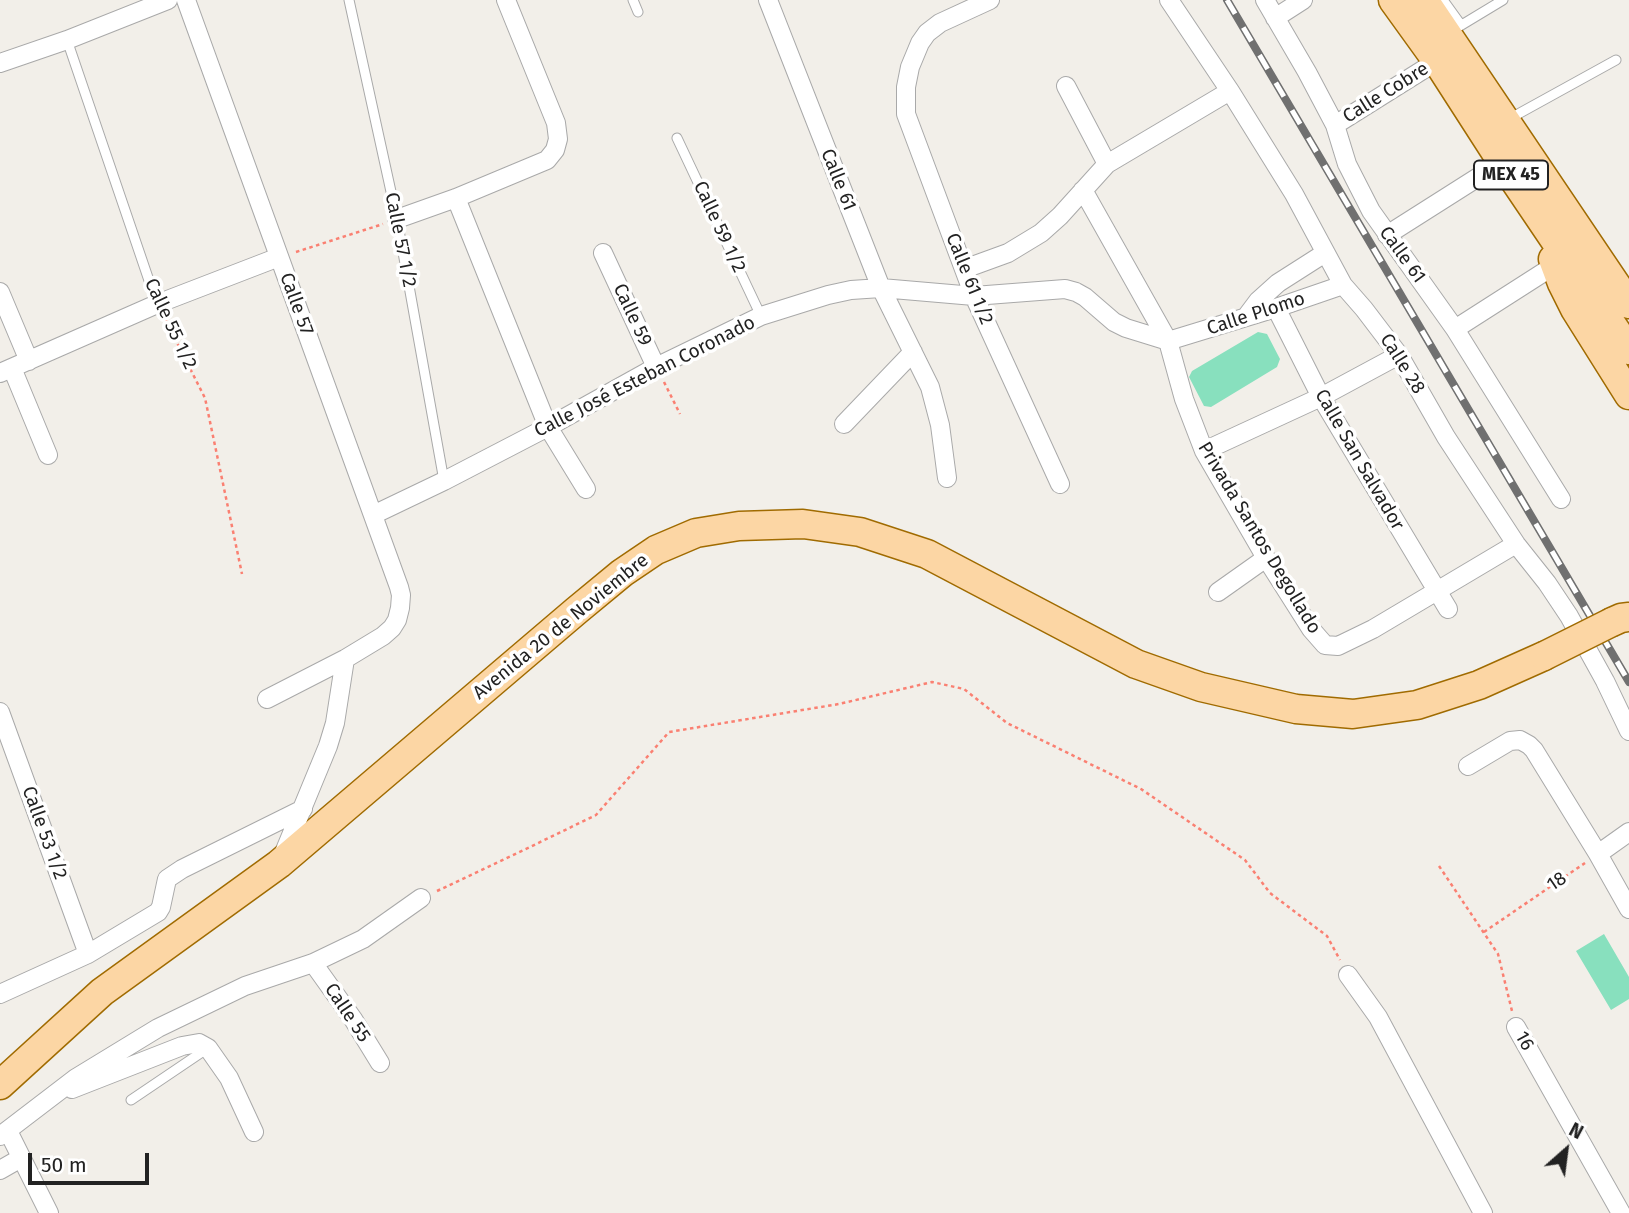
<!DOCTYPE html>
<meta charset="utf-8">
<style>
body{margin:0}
#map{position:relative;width:1629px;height:1213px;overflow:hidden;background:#f2efe9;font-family:"Fira Sans",sans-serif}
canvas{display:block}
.north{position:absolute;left:1531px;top:1115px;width:70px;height:70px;-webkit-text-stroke:5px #fff;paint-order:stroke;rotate:28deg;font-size:19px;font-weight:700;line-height:28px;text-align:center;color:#222}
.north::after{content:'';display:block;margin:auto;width:24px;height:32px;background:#222;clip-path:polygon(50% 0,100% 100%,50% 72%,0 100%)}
.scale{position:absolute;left:28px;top:1153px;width:121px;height:32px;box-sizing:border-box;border:4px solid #222;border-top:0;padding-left:9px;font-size:21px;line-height:24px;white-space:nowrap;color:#222;-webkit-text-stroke:5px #fff;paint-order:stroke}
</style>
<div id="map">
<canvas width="1629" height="1213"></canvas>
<div class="north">N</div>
<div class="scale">50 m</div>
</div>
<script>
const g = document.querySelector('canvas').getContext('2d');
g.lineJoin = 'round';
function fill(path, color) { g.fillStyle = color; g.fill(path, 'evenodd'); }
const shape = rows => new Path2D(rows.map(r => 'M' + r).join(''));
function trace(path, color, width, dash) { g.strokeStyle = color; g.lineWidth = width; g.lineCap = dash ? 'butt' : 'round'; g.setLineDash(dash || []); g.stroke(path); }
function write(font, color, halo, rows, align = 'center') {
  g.font = font + ' "Fira Sans",sans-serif'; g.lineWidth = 7; g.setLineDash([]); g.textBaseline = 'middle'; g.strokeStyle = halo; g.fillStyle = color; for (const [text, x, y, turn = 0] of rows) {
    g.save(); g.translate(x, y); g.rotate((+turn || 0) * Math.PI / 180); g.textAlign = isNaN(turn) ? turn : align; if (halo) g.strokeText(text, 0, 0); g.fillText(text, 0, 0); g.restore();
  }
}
fill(shape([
 [1258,332,1267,334,1280,359,1277,367,1211,407,1204,406,1189,377,1192,371],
 [1604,934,1629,977,1629,999,1611,1010,1576,951]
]), '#88e0be');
const service = shape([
 [349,0,397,219,444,481],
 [633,0,638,12],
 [1443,0,1461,25],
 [1450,32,1503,0],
 [67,40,157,304],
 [1509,119,1616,60],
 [677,138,761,316],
 [131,1100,208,1048]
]);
const minor = shape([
 [186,0,399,587,401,595,400,608,397,620,392,628,383,636,345,659,267,699],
 [768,0,881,288,930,387,940,425,947,478],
 [990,0,940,23,927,33,920,43,910,67,906,87,906,114,974,296,1060,484],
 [1169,0,1230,91,1294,194,1343,285,1364,309,1399,355,1446,437,1516,544,1547,583,1569,616,1605,681,1629,731],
 [1265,0,1307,72,1335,125,1347,164,1371,211,1455,329,1561,499],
 [1275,18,1303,0],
 [0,63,67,40,168,0],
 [1066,86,1107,164],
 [1335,125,1437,61],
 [1083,190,1168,341,1184,399,1204,451,1266,558,1311,629,1325,645,1338,646,1373,629,1516,544],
 [456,198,548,427,586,489],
 [397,219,456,198,547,160,555,150,558,139,556,123,506,0],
 [1387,235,1502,162],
 [603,253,656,367],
 [964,269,1008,253,1041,233,1060,216,1107,164,1230,91],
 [0,292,29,361],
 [1276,308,1321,397,1448,609],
 [1246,317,1258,301,1278,283,1325,253],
 [1455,329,1555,265],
 [12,368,48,455],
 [0,373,157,304,279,257],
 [844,424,913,352],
 [1204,451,1321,397,1399,355],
 [373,515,444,481,548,427,656,367,761,316,828,295,851,290,881,288,974,296,1065,289,1076,292,1085,297,1114,322,1126,328,1168,341,1276,308,1343,285],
 [1218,592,1266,558],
 [0,712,88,954],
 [1468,766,1510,741,1520,740,1529,745,1534,750,1598,854,1629,909],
 [1598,854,1629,832],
 [283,855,328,746,335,723,345,659],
 [313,963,353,1019,380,1063],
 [1348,975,1378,1017,1483,1213],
 [0,994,88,954,158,912,161,907,167,879,182,869,303,809],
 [1516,1027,1621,1213],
 [72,1089,182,1046,199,1043,208,1048,229,1078,254,1132],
 [8,1131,49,1213],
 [0,1136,76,1078,158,1028,245,986,313,963,363,939,421,898],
 [0,1170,21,1158]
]);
const primary = shape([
 [1393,0,1437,61,1502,162,1629,350],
 [1424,0,1629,304],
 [1553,259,1562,283,1575,309,1629,395],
 [1612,622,1621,618,1629,617],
 [0,1085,102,992,279,864,576,611,622,573,656,550,696,533,739,526,803,524,860,532,927,554,1136,664,1201,687,1296,709,1353,714,1417,705,1479,685,1544,656]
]);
trace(service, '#a9a9a9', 11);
trace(minor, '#a9a9a9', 20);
trace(primary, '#a06b00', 31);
trace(shape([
 [296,252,383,224],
 [165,319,205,398,242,574],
 [664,382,680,414],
 [1439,866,1498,954,1512,1011],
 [437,891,530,847,596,815,669,732,839,704,932,682,964,689,1007,723,1141,789,1245,860,1270,893,1327,936,1340,960],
 [1484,932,1585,863]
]), '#fa8072', 2.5, [3.5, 3.5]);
trace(service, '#fff', 9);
trace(minor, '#fff', 18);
trace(primary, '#fcd6a4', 28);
const rail = shape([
 [1227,0,1629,682]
]);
trace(rail, '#707070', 8);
trace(rail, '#fff', 5, [16]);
const primaryBridge = shape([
 [1544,656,1612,622]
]);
trace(primaryBridge, '#a06b00', 31, []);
trace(primaryBridge, '#fcd6a4', 28);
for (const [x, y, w] of [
 [1511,175,74]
]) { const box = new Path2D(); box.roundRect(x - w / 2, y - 14.5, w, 29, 5); g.fillStyle = '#fff'; g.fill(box); trace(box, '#222', 2); }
write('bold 18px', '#222', null, [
 ["MEX 45",1511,175]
]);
write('19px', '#222', '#fff', [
 ["Calle Cobre",1386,93,-32],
 ["Calle 61",838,180,68],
 ["Calle 59 1/2",719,227,65],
 ["Calle 57 1/2",400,240,79],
 ["Calle 61",1402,255,54],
 ["Calle 61 1/2",969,279,68],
 ["Calle 57",296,304,70],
 ["Calle Plomo",1256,314,-18],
 ["Calle 59",632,315,65],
 ["Calle 55 1/2",170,324,65],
 ["Calle 28",1402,364,58],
 ["Calle José Esteban Coronado",645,377,-27],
 ["Calle San Salvador",1359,460,60],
 ["Privada Santos Degollado",1259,538,59],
 ["Avenida 20 de Noviembre",561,627,-39],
 ["Calle 53 1/2",44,833,70],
 ["18",1557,882,-34],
 ["Calle 55",347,1013,56],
 ["16",1524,1041,62]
]);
</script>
